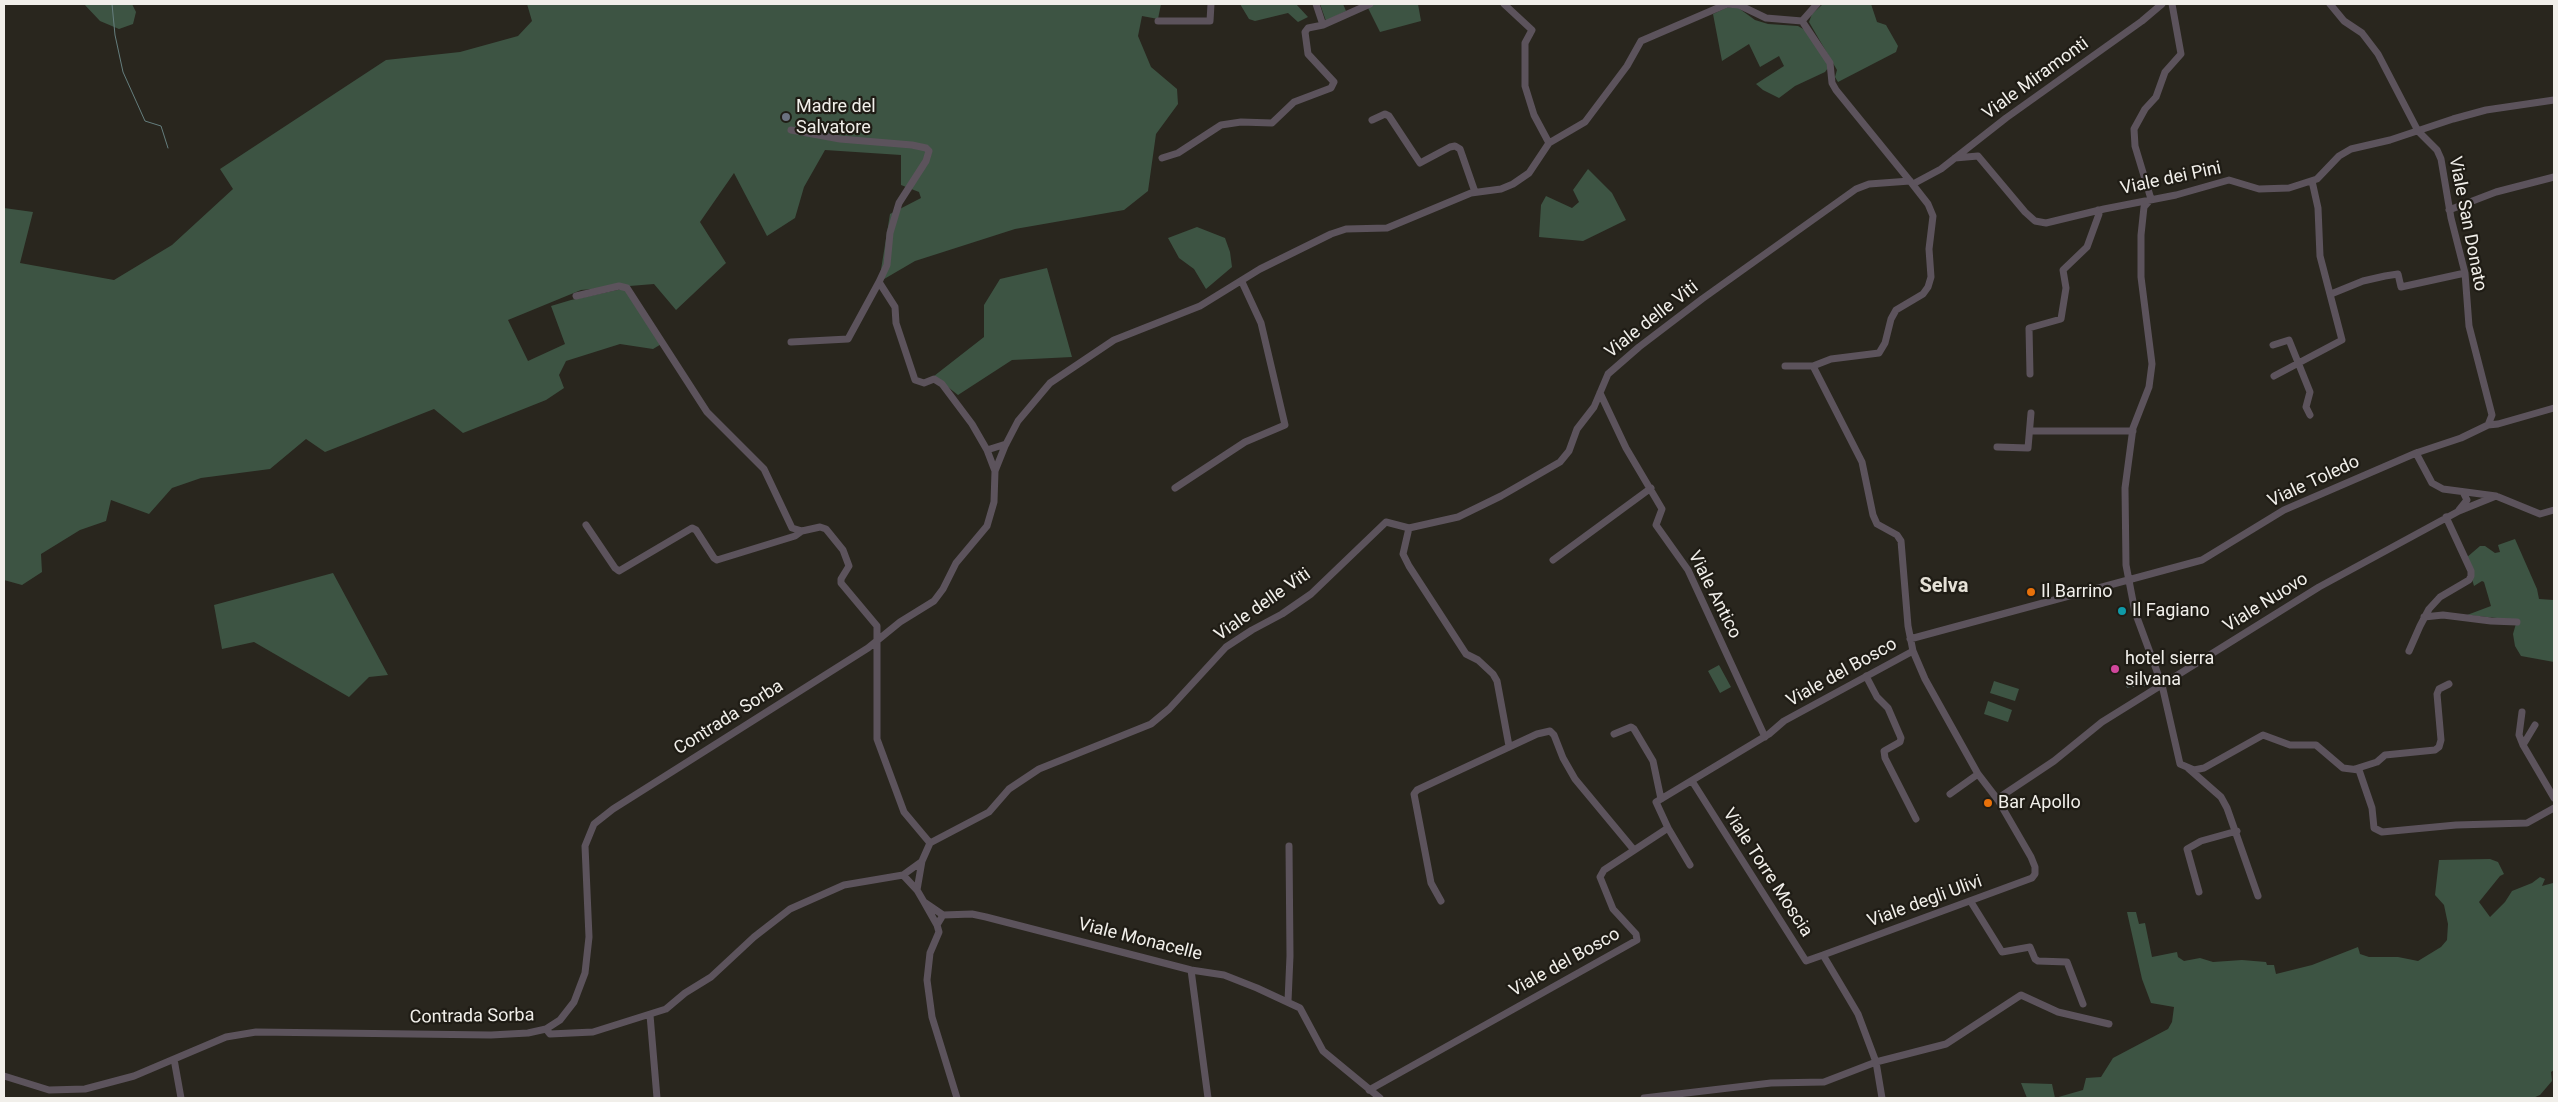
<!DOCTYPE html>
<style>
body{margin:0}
#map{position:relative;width:2558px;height:1102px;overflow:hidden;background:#29261e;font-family:Roboto,sans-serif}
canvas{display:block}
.frame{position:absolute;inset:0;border:5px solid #f1efea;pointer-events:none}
</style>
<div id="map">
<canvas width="2558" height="1102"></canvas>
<div class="frame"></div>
</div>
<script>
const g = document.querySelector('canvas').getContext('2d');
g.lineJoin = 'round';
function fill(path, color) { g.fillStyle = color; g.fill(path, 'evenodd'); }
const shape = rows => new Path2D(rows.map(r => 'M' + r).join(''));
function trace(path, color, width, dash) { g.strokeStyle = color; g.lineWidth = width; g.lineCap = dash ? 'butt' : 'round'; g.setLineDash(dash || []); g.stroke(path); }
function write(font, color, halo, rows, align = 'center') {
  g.font = font + ' Roboto,sans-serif'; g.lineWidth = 4.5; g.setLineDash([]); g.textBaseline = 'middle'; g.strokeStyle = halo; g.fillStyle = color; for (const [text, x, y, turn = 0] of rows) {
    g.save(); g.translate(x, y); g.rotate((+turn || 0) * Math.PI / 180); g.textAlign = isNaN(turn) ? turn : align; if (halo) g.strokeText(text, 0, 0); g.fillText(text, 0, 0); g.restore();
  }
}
fill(shape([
 [84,4,132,4,136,12,133,24,119,29,100,21],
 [527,4,1161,4,1158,19,1142,16,1138,36,1151,67,1177,89,1178,104,1156,134,1148,191,1124,210,1015,229,915,261,879,282,890,214,921,198,919,192,901,185,901,155,825,150,804,187,795,218,767,236,734,173,700,222,726,263,676,310,654,284,581,290,508,320,528,361,565,344,551,306,571,300,622,289,626,291,663,343,653,349,620,344,566,361,559,375,564,388,546,400,463,433,434,409,325,452,306,439,270,469,201,478,172,488,149,514,111,500,106,521,80,530,41,554,42,572,22,585,4,580,4,208,33,212,20,263,114,280,172,245,233,189,220,169,386,60,460,52,518,36,532,21],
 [1240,4,1296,4,1308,17,1298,22,1288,13,1255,21,1249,19],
 [1320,4,1343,4,1346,11,1326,21],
 [1375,4,1418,4,1421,21,1380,32,1368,8],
 [1823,4,1871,4,1877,22,1886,25,1898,46,1896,52,1838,82,1835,77,1837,70,1809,22,1812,14],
 [1737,7,1755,20,1768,24,1798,26,1805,30,1826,60,1828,68,1825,72,1795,86,1779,98,1763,90,1756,84,1784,66,1779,56,1760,67,1749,44,1722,61,1713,14,1726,8],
 [1588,169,1612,193,1626,220,1583,241,1539,237,1541,205,1546,196,1572,208,1579,202,1573,190],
 [1197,227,1225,238,1230,252,1232,267,1206,289,1194,269,1179,258,1168,238],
 [1047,268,1072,357,1012,360,958,395,934,376,984,337,984,305,1000,279],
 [2515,539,2537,589,2539,599,2554,600,2554,662,2521,656,2515,646,2513,634,2517,620,2467,615,2491,606,2484,582,2482,581,2474,586,2466,558,2480,546,2485,546,2495,553,2500,552,2498,545],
 [333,573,388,675,369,677,349,697,254,642,222,649,214,605],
 [1719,665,1731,687,1720,693,1708,671],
 [1994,681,2019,689,2015,701,1990,693],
 [1988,701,2012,710,2008,722,1984,714],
 [2490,859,2498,862,2504,874,2500,876,2479,902,2490,917,2505,902,2512,891,2532,883,2540,877,2545,879,2542,886,2553,883,2554,884,2554,1070,2551,1072,2552,1081,2540,1095,2533,1098,2027,1098,2021,1083,2052,1084,2055,1098,2083,1090,2086,1078,2101,1077,2113,1058,2168,1029,2172,1022,2174,1007,2151,1003,2142,979,2127,912,2136,912,2139,924,2145,923,2152,957,2177,952,2178,957,2184,961,2200,958,2213,962,2242,960,2266,962,2267,965,2274,965,2276,974,2312,965,2358,947,2360,954,2369,957,2398,957,2418,961,2441,947,2447,940,2448,924,2444,905,2435,895,2439,860]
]), '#3d5443');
const water = shape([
 [2144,676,2145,685,2127,687,2126,679,2144,676]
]);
fill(water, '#294d4f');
trace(water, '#657e7e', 1);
trace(shape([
 [112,4,115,35,123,72,145,121,161,126,168,148]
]), '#657e7e', 1);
trace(shape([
 [1316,4,1323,25],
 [1504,4,1532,30,1525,43,1525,86,1534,115,1549,143],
 [2330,4,2344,21,2362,33,2378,54,2418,131,2437,150,2441,159,2451,218,2465,273,2469,326,2492,415,2488,425],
 [1158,21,1210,21,1211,4],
 [1802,21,1817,4],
 [1372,120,1385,114,1389,116,1420,163,1450,147,1455,146,1460,149,1475,192],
 [791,130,840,139,912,145,926,148,929,151,926,161,899,203,890,233,887,265,879,282,895,307,896,323,915,380,924,383,934,379,942,384,972,424,987,450,995,471],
 [1162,158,1178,153,1221,125,1241,122,1272,123,1294,102,1331,88,1334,82,1308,54,1305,32,1308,28,1323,25,1370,4],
 [1955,158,1978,156,2025,212,2035,221,2046,223,2104,209,2176,195,2229,180,2259,189,2289,188,2317,179,2339,156,2351,149,2390,140,2453,119,2486,110,2554,100],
 [1913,184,1941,169,2006,118,2142,21,2162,4],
 [2151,199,2144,207,2141,235,2141,277,2152,364,2149,387,2133,428,2125,488,2126,565,2135,612,2162,685,2180,764,2194,770,2204,768,2263,735,2290,745,2316,745,2343,768,2359,770,2372,808,2374,828,2382,832,2456,825,2527,823,2554,808],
 [2151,199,2135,146,2134,129,2145,109,2156,97,2165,72,2181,54,2172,4],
 [2449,210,2496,192,2554,177],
 [2331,294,2363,281,2385,276,2398,274,2401,287,2465,273],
 [576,296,619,286,627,288,707,412,764,469,792,528,802,531,820,527,826,529,843,550,849,566,841,579,841,583,877,626,877,739,904,812,930,843],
 [791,342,848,339,879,282],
 [2273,345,2289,340,2310,392,2306,407,2310,415],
 [1813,366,1862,462,1873,515,1877,524,1897,535,1901,541,1908,626,1913,651,1925,679,1978,774],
 [2030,374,2029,328,2061,319,2066,288,2063,270,2087,247,2099,214,2098,210],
 [2274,376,2342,340,2320,256,2318,208,2312,181],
 [1600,393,1626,448,1662,509,1656,525,1688,570,1765,737],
 [2031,431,2133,431],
 [1997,447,2028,448,2031,413],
 [987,450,1006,444],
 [2416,453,2432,483,2443,489,2496,496,2540,514,2554,510],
 [1175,488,1245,442,1285,425,1261,323,1242,282],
 [2459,510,2467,500,2463,492],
 [586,525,615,568,619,571,692,528,696,530,714,558,717,560,795,536,802,531],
 [1409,528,1403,554,1409,566,1466,654,1478,660,1493,674,1497,681,1509,746],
 [1553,560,1651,488],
 [2424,617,2443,615,2491,621,2517,622],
 [1910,639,2202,560,2284,510,2416,453,2461,438,2488,425,2498,424,2554,408],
 [2409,651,2420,626,2429,609,2440,597,2469,580,2471,576,2471,571,2446,517],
 [1866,676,1877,697,1888,708,1901,738,1900,742,1884,751,1885,758,1916,819],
 [2522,712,2519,735,2523,745],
 [2535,725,2523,745,2554,798],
 [1614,734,1631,727,1634,729,1653,761,1661,799],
 [2188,768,2221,797,2227,808,2258,896],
 [2355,769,2377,762,2385,755,2435,750,2439,747,2441,740,2437,694,2439,689,2449,684],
 [1692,781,1806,961,1823,955,1848,997,1858,1014,1876,1062,1882,1098],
 [1997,799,2054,761,2102,722,2319,587,2459,511,2496,496],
 [930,843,989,812,1009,789,1039,769,1151,724,1169,709,1226,647,1252,630,1282,614,1311,594,1386,522,1409,528,1458,517,1501,496,1560,462,1569,451,1577,429,1594,407,1608,374,1639,347,1702,299,1856,189,1869,184,1910,181],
 [930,843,922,861,917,890,924,902,943,915,972,914,986,917,1191,970,1224,975,1257,988,1300,1008,1323,1051,1380,1098],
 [1690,865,1668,828,1656,802,1769,734,1784,721,1913,651],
 [903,875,917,890],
 [2199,892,2187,849,2201,841,2237,831],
 [1441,901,1431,883,1414,794,1417,790,1449,775,1537,734,1550,731,1554,735,1563,758,1575,779,1634,850],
 [924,902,937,925],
 [1971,902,2002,952,2030,947,2035,959,2038,961,2067,962,2083,1004],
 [943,915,937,925,939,932,930,953,927,980,932,1017,957,1098],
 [1823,955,2032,878,2035,874,2035,867,2031,857,1998,800,1978,774,1950,794],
 [1191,970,1208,1098],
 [1288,1001,1290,956,1289,846],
 [650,1015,657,1098],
 [546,1029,550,1034,593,1032,666,1009,685,993,711,977,754,937,790,909,844,885,903,875,921,862],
 [174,1059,181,1098],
 [4,1076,49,1090,85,1089,134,1076,226,1037,256,1032,491,1035,528,1033,546,1029,560,1020,574,1002,585,973,589,937,585,846,594,824,613,809,868,648,900,622,934,601,943,589,956,563,987,526,994,502,995,471,1005,446,1018,421,1050,383,1114,340,1200,306,1260,269,1331,234,1346,229,1387,228,1471,193,1501,189,1513,184,1529,173,1549,143,1585,122,1627,66,1641,41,1727,4,1739,5,1766,18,1802,21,1830,63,1832,83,1836,90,1910,181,1928,204,1933,216,1929,249,1931,277,1928,287,1923,294,1896,310,1891,319,1885,343,1879,353,1831,359,1813,366,1785,366],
 [1369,1090,1637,940,1636,934,1613,909,1600,877,1604,870,1668,828],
 [1644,1098,1771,1083,1824,1082,1876,1062,1946,1044,2021,995,2058,1012,2109,1024]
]), '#5c535c', 7);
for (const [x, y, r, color] of [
 [786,117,5,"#6b7280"],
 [2031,592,5,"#e8710a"],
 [2122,611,5,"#0f9aa8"],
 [2115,669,5,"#d1479c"],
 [1988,803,5,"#e8710a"]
]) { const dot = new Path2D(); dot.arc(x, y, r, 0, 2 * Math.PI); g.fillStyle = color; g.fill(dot); trace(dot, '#1f1c15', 2); }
write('18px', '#f1efea', '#1f1c15', [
 ["Viale Miramonti",2036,79,-36],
 ["Viale dei Pini",2171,179,-12],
 ["Viale San Donato",2467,224,79],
 ["Viale delle Viti",1652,320,-38],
 ["Viale Toledo",2314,482,-25],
 ["Viale Antico",1714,595,63],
 ["Viale Nuovo",2266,603,-32],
 ["Viale delle Viti",1263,605,-35],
 ["Viale del Bosco",1842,673,-29],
 ["Contrada Sorba",729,718,-32],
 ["Viale Torre Moscia",1767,873,57],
 ["Viale degli Ulivi",1925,902,-20],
 ["Viale Monacelle",1140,940,14],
 ["Viale del Bosco",1565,963,-29],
 ["Contrada Sorba",472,1017,-1]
]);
write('18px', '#f1efea', '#1f1c15', [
 ["Madre del",796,107],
 ["Salvatore",796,128],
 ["Il Barrino",2041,592],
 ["Il Fagiano",2132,611],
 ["hotel sierra",2125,659],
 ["silvana",2125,680],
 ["Bar Apollo",1998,803]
], 'left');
write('bold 20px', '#e5e1d7', '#1f1c15', [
 ["Selva",1944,587]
]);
</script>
